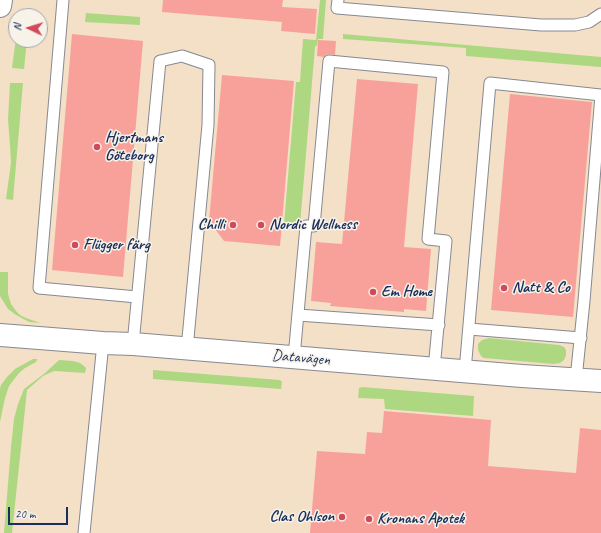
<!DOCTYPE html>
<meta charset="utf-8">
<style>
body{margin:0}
#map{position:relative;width:601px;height:533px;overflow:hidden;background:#f3e0c6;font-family:Caveat,sans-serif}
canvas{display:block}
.north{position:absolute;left:8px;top:8px;width:40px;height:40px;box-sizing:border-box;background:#f7f3e8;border:1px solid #9fa5b1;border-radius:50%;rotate:274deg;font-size:11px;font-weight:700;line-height:16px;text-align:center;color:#1b2f5e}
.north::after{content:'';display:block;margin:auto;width:14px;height:18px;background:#d1495b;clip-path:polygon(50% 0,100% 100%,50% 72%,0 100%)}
.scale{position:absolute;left:8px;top:507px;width:60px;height:18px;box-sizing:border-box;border:2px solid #1b2f5e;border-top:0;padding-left:5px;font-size:12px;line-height:14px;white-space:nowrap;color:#1b2f5e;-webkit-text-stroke:3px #f7f3e8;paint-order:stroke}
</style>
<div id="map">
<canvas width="601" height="533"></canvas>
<div class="north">N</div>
<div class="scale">20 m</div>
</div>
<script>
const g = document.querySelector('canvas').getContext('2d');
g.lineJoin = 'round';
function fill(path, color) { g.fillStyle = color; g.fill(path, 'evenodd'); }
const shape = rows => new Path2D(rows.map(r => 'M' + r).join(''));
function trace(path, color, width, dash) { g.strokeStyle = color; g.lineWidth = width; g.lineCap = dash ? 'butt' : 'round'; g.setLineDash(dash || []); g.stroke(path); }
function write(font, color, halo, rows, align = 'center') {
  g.font = font + ' Caveat,sans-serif'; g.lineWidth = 3; g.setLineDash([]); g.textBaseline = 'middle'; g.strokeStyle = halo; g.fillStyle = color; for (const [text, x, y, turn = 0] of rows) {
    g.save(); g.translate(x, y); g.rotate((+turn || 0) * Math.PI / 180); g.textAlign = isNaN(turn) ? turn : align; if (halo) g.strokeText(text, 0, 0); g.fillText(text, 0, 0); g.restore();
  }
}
fill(shape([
 [320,0,326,0,323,39,318,39,317,45,315,47,300,225,284,224,296,82,300,82,303,39,316,40],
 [86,13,140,17,140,25,85,22],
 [343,34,601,57,601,67,466,56,466,48,343,39],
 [16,38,16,40,27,40,24,69,12,68],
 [10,83,23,83,13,200,6,199,11,163,10,145,8,120],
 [0,272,8,272,8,294,11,304,16,311,20,315,26,318,40,323,29,322,16,315,8,309,0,296],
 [489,338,559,345,564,347,566,350,566,355,564,360,560,363,553,364,484,358,481,356,478,350,478,344,482,340],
 [33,359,37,359,37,360,36,362,25,368,19,373,9,386,5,398,0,422,0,389,1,385,7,377,15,369],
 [59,360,73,361,80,363,84,366,86,368,85,373,54,371,43,376,27,390,12,533,4,533,11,447,14,419,18,404,24,389,45,373],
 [153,370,280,380,282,382,281,389,153,379],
 [362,387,474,396,473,416,385,409,384,399,358,398,359,388]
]), '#aed782');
fill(shape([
 [163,0,283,0,282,7,317,9,315,34,281,31,282,22,162,12],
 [72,34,143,41,123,277,52,270],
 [318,40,336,41,335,55,329,54,326,55,324,57,317,56],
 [222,75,294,81,280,246,224,241,209,221],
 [357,79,418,84,404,247,431,249,426,311,404,309,404,312,330,306,331,303,311,301,316,242,342,244],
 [510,94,592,102,573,317,491,310],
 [384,411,491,420,488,466,576,473,580,428,601,430,601,533,310,533,317,451,365,454,367,432,382,433]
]), '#f8a19b');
const service = shape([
 [63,0,39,288,137,297],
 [338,0,337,8,541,25,575,25,589,22,601,14],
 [298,315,439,325],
 [469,329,581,338],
 [133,344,160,61,182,56,209,65,208,125,187,349],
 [294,357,306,226,314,226,329,61,443,72,428,239,446,241,434,369],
 [465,371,490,83,601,95],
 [576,379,584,301,601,95],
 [84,533,103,343]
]);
const minor = shape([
 [0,335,103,343,133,344,522,376,601,381]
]);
const tertiary = shape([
 [0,6,1,0]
]);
trace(service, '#878892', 13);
trace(minor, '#878892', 24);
trace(tertiary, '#878892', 24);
trace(service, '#fff', 11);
trace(minor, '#fff', 22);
trace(tertiary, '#fff', 22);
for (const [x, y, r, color] of [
 [97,147,4,"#d1495b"],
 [233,225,4,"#d1495b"],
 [261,225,4,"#d1495b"],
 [75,245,4,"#d1495b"],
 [504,288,4,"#d1495b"],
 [373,292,4,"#d1495b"],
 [342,517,4,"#d1495b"],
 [369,519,4,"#d1495b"]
]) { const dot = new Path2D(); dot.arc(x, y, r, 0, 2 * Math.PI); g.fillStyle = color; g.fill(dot); trace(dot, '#f7f3e8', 1.5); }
write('bold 16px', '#1b2f5e', '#f7f3e8', [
 ["Hjertmans",105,138],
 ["Göteborg",105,156],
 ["Chilli",225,225,"right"],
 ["Nordic Wellness",269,225],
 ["Flügger färg",83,245],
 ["Natt & Co",512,288],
 ["Em Home",381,292],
 ["Clas Ohlson",334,517,"right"],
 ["Kronans Apotek",377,519]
], 'left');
write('16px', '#1b2f5e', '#f7f3e8', [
 ["Datavägen",301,358,5]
]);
</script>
